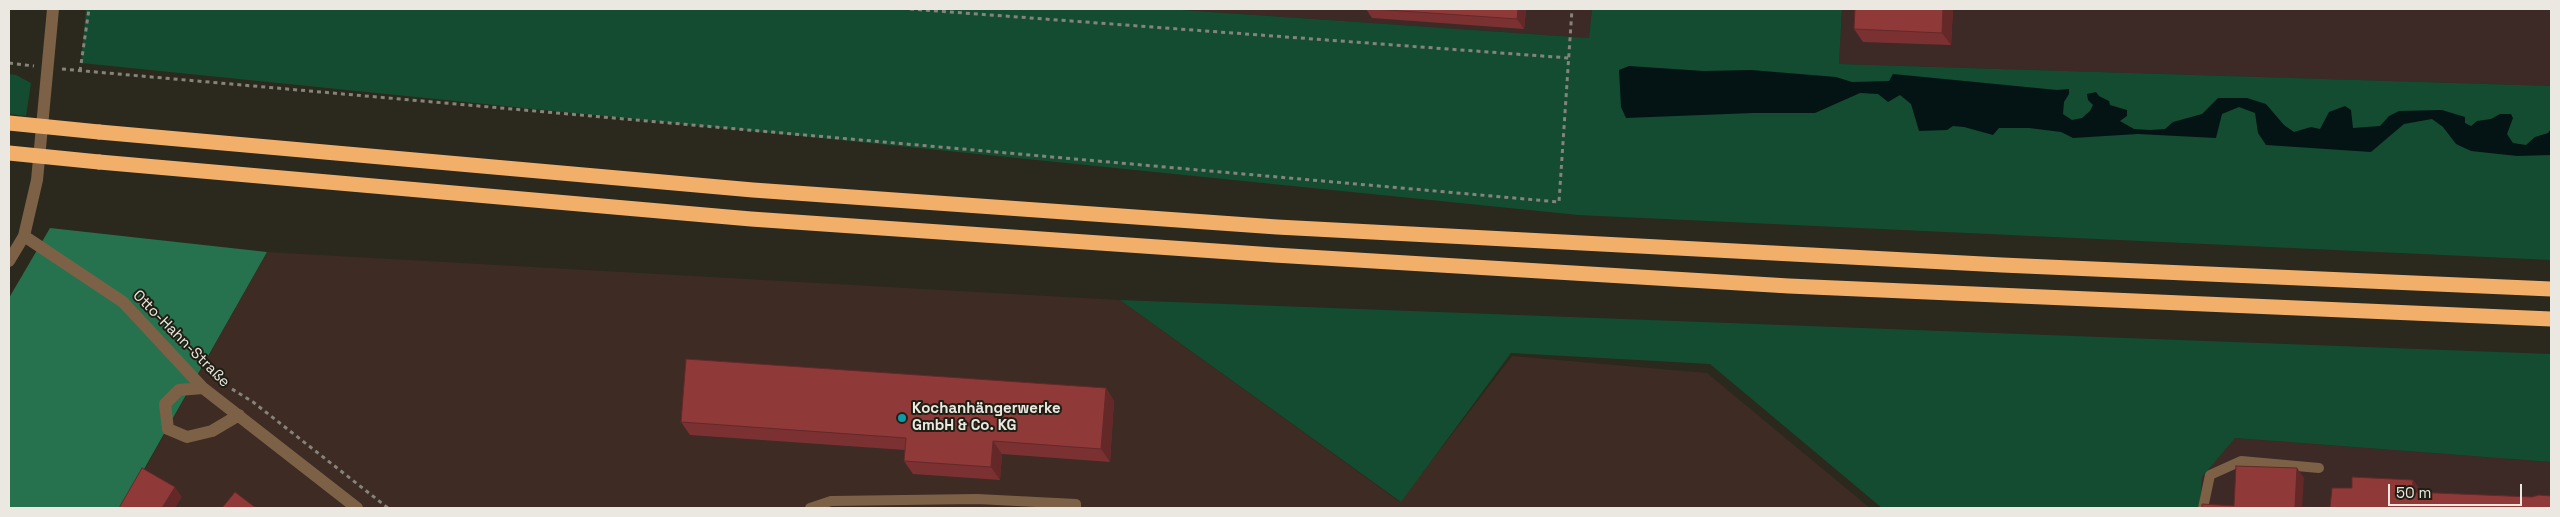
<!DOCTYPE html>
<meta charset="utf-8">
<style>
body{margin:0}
#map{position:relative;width:2560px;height:517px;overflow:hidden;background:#2b281d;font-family:"Space Grotesk",sans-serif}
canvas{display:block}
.frame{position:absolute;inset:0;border:10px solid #eae8e1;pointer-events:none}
.scale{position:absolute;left:2388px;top:484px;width:134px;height:22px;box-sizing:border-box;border:2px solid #eae8e1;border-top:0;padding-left:6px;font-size:15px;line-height:18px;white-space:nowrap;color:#eae8e1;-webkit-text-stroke:4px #211e14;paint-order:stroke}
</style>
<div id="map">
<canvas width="2560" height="517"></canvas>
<div class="frame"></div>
<div class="scale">50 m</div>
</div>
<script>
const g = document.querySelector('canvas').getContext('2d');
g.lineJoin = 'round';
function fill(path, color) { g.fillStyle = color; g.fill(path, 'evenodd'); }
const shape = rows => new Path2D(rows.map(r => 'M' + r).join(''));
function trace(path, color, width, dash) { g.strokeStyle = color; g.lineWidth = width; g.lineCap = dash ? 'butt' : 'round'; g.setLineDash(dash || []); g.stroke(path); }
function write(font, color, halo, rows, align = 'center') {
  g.font = font + ' "Space Grotesk",sans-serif'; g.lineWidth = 4; g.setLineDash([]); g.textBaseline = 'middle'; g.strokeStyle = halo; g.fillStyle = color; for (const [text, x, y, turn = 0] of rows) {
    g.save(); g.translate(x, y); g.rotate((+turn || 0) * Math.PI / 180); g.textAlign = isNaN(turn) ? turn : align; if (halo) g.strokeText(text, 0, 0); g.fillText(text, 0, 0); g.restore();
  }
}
fill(shape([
 [1168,9,1592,9,1589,38],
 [1842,9,2551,9,2551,86,1839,64],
 [2234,438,2551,462,2551,508,2200,508,2202,477]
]), '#3d2a27');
fill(shape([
 [267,252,1120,300,1400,502,1512,356,1707,373,1870,508,123,508]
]), '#3d2b24');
fill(shape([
 [86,9,1168,9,1589,38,1592,9,1842,9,1839,64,2551,86,2551,260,1578,215,81,63],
 [9,74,16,75,31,83,26,116,9,114],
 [1120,300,2551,354,2551,462,2235,438,2202,477,2200,508,1882,508,1710,364,1511,353,1401,502]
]), '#144c31');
fill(shape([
 [50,228,267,252,122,508,9,508,9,298]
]), '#27724e');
fill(shape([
 [1629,66,1704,71,1751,70,1836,77,1852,82,1889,81,1893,74,2057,90,2069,89,2069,94,2064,102,2063,114,2072,120,2082,118,2090,111,2093,105,2088,100,2087,94,2096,92,2099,96,2109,101,2110,105,2127,110,2127,116,2120,121,2134,129,2150,130,2165,129,2173,122,2202,114,2218,98,2247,98,2266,104,2284,125,2294,132,2311,127,2320,129,2329,112,2345,106,2351,110,2353,128,2380,126,2389,116,2399,111,2442,110,2465,117,2465,123,2471,126,2477,121,2491,119,2500,114,2511,114,2513,118,2507,134,2513,143,2526,145,2535,137,2548,133,2551,129,2551,155,2517,156,2471,151,2456,144,2443,127,2432,119,2404,124,2371,152,2266,145,2258,133,2255,113,2239,107,2222,114,2216,138,2138,134,2073,138,2061,132,2029,128,1999,128,1993,135,1964,127,1953,126,1947,130,1919,131,1911,104,1900,95,1888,102,1878,94,1860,93,1815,113,1753,113,1626,118,1621,107,1619,70]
]), '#041414');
trace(shape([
 [910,9,1569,58],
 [9,63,34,66],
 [62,69,1559,202,1572,9],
 [80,71,89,9],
 [232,389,253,402,388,508]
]), '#86837a', 3, [4, 4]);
trace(shape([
 [810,508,831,501,977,499,1076,504,1076,508],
 [2203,508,2210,475,2241,461,2319,468]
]), '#7c6146', 10);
trace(shape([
 [24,236,123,302,203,388,357,508],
 [9,261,24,236,37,180,53,9],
 [203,388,179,390,165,404,168,429,187,437,212,431,239,415]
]), '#7c6146', 12);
trace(shape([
 [99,132,753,190,1277,227,2002,265,2551,289],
 [99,162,751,219,1274,255,1789,286,2551,319]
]), '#f2af69', 15);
trace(shape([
 [9,123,99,132],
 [9,153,99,162]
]), '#f2af69', 15);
fill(shape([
 [1366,9,1526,9,1524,29,1372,18],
 [1953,9,1951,45,1863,42,1854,29],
 [1106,388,1114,401,1110,462,1002,454,1000,480,913,474,904,461,905,450,690,435,681,422]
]), '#7b3131');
fill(shape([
 [1518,9,1526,9,1524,29,1517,19],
 [1943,9,1953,9,1951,45,1942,33],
 [1106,388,1114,401,1110,462,1101,449],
 [993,441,1002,454,1000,480,991,467],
 [2297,468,2304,478,2302,508,2295,507],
 [2413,480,2420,489,2419,501,2412,492],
 [175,487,182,497,175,508,162,508]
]), '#642828');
const building = shape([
 [1373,9,1518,9,1517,19,1373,9],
 [1855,9,1943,9,1942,33,1854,29,1855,9],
 [686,359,1106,388,1101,449,993,441,991,467,904,461,906,438,681,422,686,359],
 [2236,466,2297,468,2295,507,2330,508,2332,488,2352,488,2352,477,2413,480,2412,492,2532,497,2539,495,2551,496,2551,508,2202,508,2202,504,2234,506,2236,466],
 [142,468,175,487,162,508,119,508,142,468],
 [235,492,256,508,222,508,235,492]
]);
fill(building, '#8f3939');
trace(building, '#642828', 1);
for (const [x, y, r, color] of [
 [902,418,5,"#0f9aa8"]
]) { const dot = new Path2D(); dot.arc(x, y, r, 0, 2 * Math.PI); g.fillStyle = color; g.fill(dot); trace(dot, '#211e14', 2); }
write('15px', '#eae8e1', '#211e14', [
 ["Otto-Hahn-Straße",181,339,45]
]);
write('bold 15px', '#eae8e1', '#211e14', [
 ["Kochanhängerwerke",912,409],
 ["GmbH & Co. KG",912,426]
], 'left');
</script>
